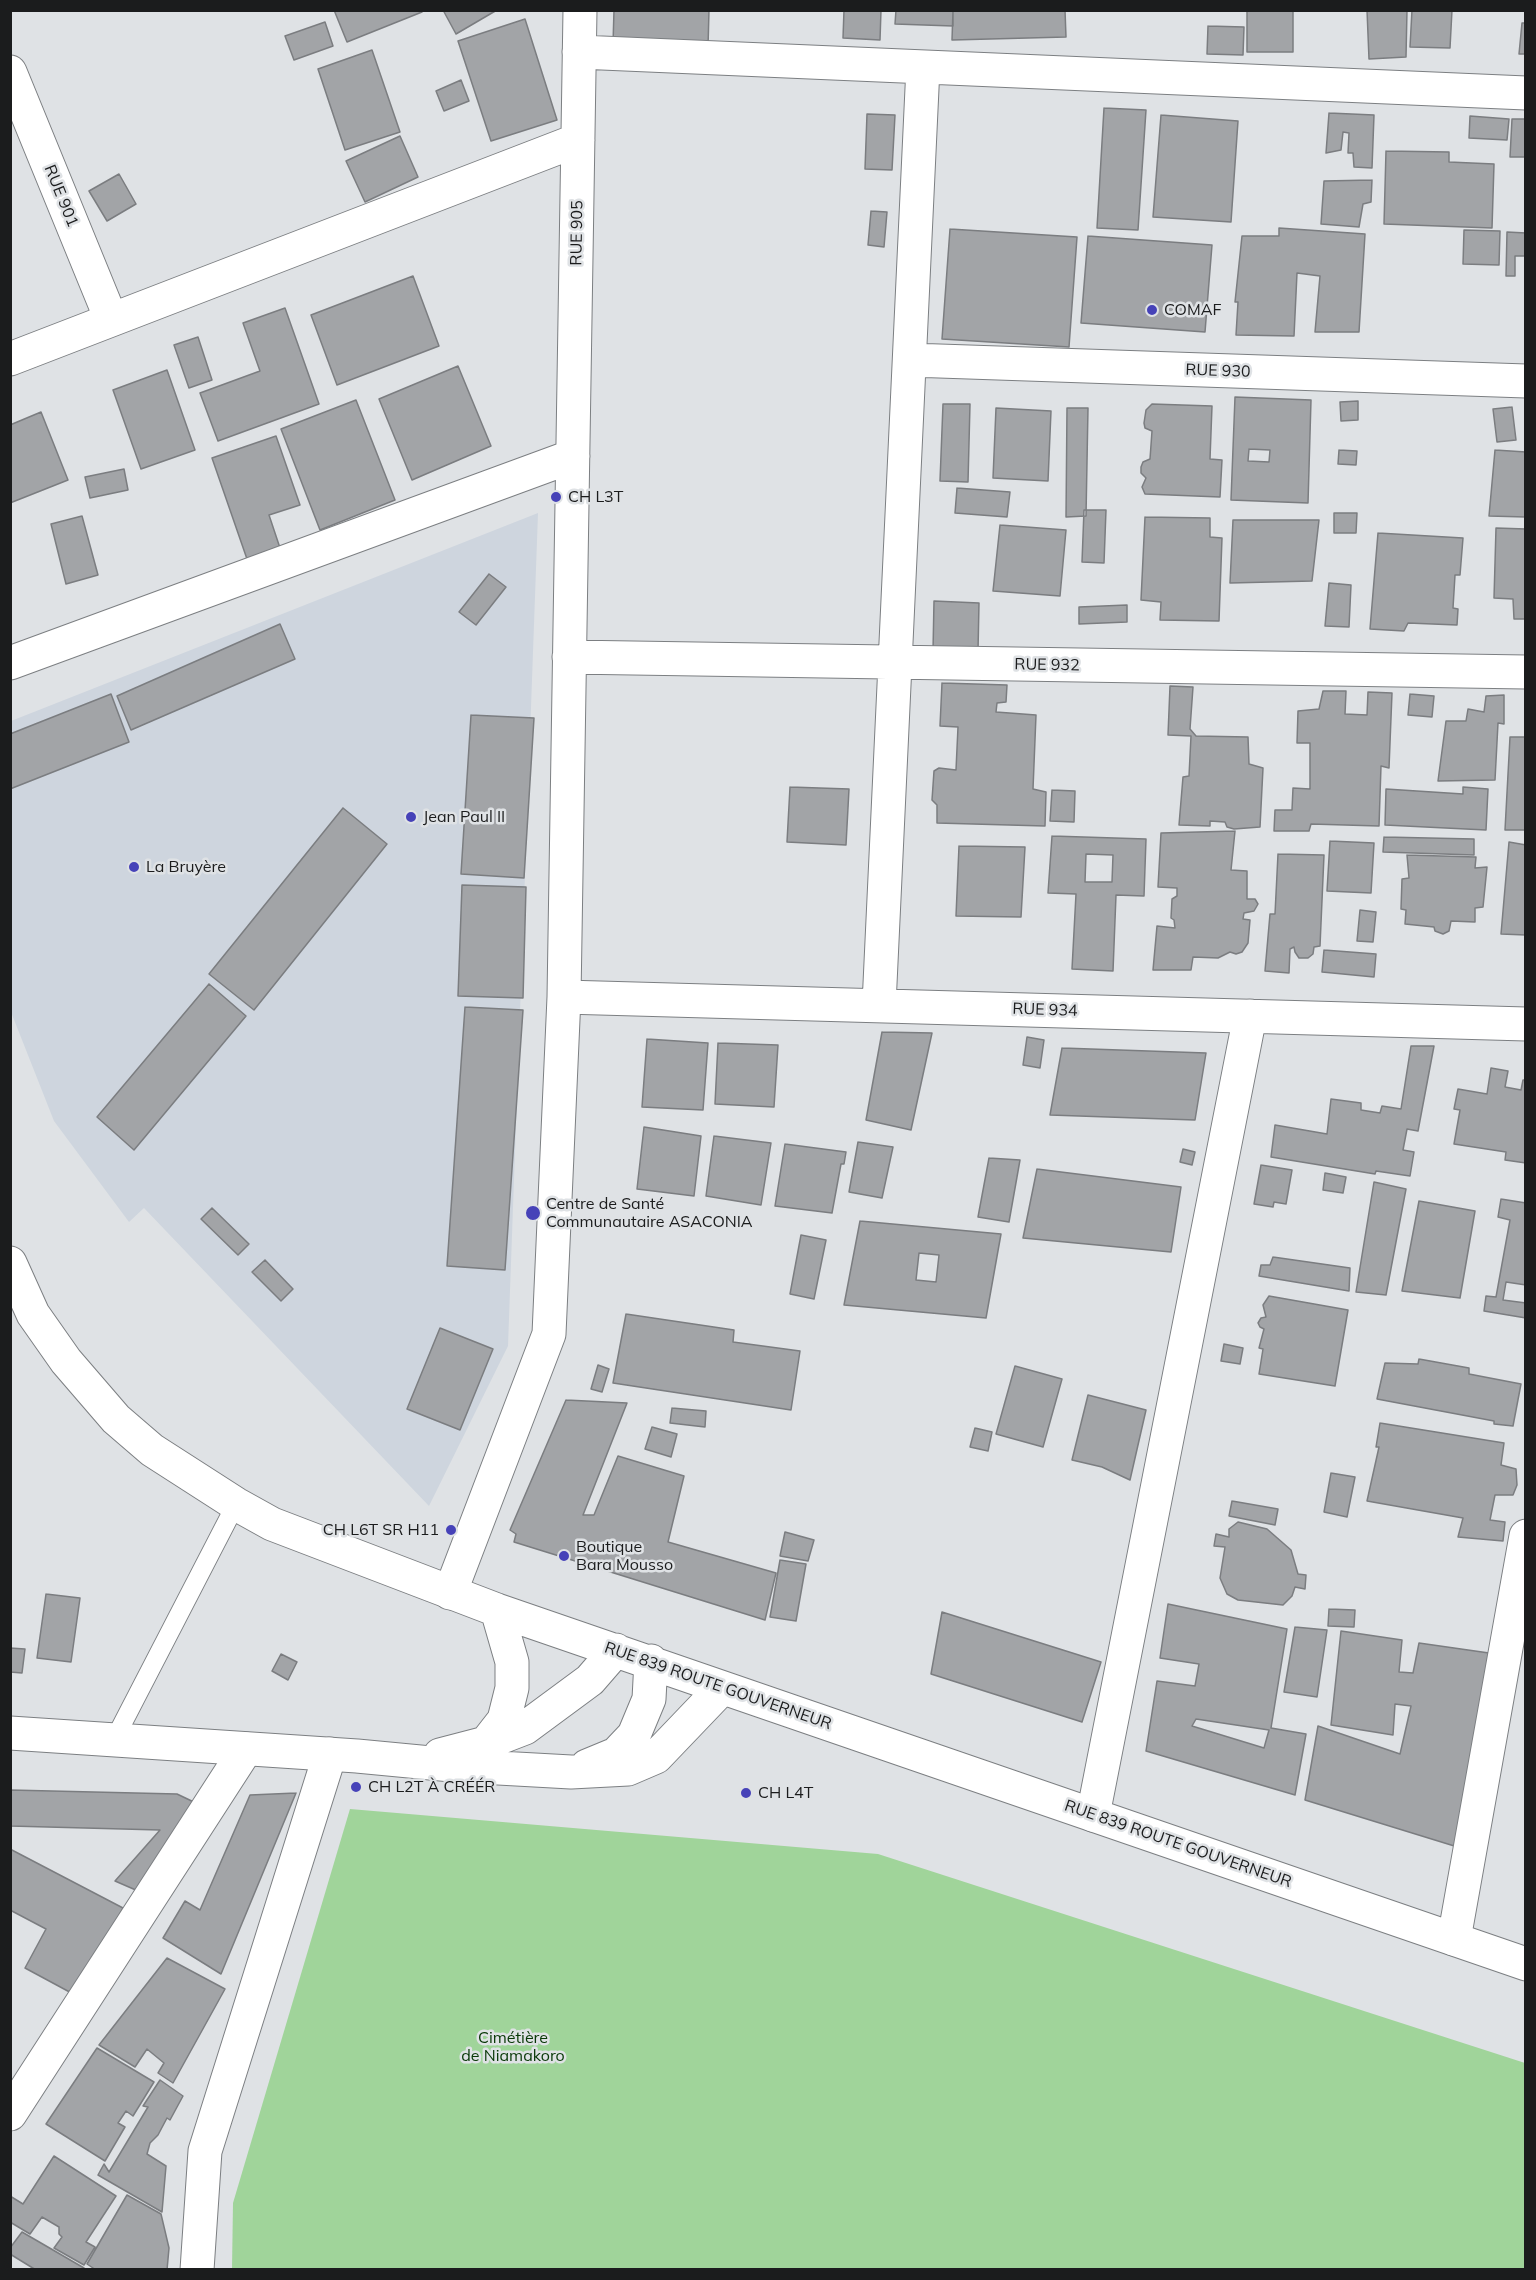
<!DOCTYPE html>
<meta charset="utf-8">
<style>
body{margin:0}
#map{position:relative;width:1536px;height:2280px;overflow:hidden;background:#dfe2e5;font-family:Mulish,sans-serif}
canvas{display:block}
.frame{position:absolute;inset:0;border:12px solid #1b1c1d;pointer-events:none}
</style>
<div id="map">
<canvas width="1536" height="2280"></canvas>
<div class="frame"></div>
</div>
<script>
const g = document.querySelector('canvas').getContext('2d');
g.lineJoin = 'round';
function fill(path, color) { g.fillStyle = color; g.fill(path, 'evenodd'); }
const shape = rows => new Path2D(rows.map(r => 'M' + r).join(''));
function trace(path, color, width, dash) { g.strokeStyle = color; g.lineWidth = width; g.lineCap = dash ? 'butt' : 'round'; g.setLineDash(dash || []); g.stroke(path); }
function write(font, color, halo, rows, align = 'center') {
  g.font = font + ' Mulish,sans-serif'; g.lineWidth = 5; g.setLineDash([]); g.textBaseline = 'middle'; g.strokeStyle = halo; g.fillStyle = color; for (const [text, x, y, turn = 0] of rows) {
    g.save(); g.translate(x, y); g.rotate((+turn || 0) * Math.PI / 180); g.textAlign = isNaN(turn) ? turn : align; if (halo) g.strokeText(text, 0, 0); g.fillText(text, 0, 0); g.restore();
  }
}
fill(shape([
 [538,513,508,1346,429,1506,144,1208,129,1222,54,1121,11,1012,11,721]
]), '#ced5de');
fill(shape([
 [350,1809,878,1854,1525,2063,1525,2269,232,2269,233,2203]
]), '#a0d49a');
const building = shape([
 [334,10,422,10,422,12,347,42,334,10],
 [443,10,497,10,456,34,443,10],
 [614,10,709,10,708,47,613,44,614,10],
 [844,10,881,10,880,40,843,38,844,10],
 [896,10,953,10,953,26,895,24,896,10],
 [953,10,1065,10,1066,37,952,40,953,10],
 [1247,10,1293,10,1293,52,1247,52,1247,10],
 [1367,10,1407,10,1406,57,1369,59,1367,10],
 [1412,10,1452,10,1450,48,1410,47,1412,10],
 [525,19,557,120,491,141,458,41,525,19],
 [325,22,333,46,294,60,285,36,325,22],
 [1522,23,1526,23,1526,54,1519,54,1522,23],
 [1208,26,1244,27,1243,55,1207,54,1208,26],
 [372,50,400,132,345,150,318,69,372,50],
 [461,80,469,101,444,111,436,91,461,80],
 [1104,108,1146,110,1138,230,1097,228,1104,108],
 [1329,113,1374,115,1372,168,1354,167,1353,153,1348,153,1349,133,1343,132,1341,150,1326,153,1329,113],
 [867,114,895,115,892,170,865,169,867,114],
 [1161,115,1238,121,1231,222,1153,217,1161,115],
 [1470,116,1509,119,1507,140,1469,138,1470,116],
 [1512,119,1526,119,1526,157,1510,157,1512,119],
 [400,136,418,177,365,202,346,161,400,136],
 [1386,151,1449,152,1449,162,1494,164,1492,228,1384,224,1386,151],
 [119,174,136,204,107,221,89,191,119,174],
 [1372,180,1371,202,1363,204,1359,227,1321,224,1324,181,1372,180],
 [871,211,887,212,884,247,868,245,871,211],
 [1279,228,1365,234,1359,332,1315,332,1320,276,1297,273,1294,336,1236,335,1238,302,1235,302,1242,236,1279,236,1279,228],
 [950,229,1077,237,1069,347,942,339,950,229],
 [1464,230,1500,231,1499,265,1463,264,1464,230],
 [1507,232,1526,233,1526,256,1515,256,1515,276,1506,276,1507,232],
 [1088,236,1212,245,1205,332,1081,323,1088,236],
 [413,276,439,346,337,385,311,315,413,276],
 [285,308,319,404,218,441,200,393,260,371,243,323,285,308],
 [198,337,212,380,189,388,174,345,198,337],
 [458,366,491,446,412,480,379,399,458,366],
 [167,370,195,450,141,469,113,390,167,370],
 [1235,397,1311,400,1308,503,1231,500,1235,397],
 [1249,449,1270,450,1269,462,1248,461,1249,449],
 [356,400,395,500,320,530,281,429,356,400],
 [1358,401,1358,420,1341,421,1340,402,1358,401],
 [943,404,970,404,968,482,940,481,943,404],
 [1152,404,1212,406,1210,459,1222,460,1220,497,1145,494,1142,487,1146,478,1141,473,1141,467,1143,462,1150,459,1152,431,1145,428,1144,423,1146,410,1152,404],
 [1512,407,1516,440,1497,442,1493,409,1512,407],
 [996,408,1051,411,1048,481,993,478,996,408],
 [1067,408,1088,408,1086,516,1066,517,1067,408],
 [41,412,68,480,10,503,10,425,41,412],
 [276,436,300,505,269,515,280,548,247,559,212,458,276,436],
 [1339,450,1357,451,1356,465,1338,464,1339,450],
 [1495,450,1526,452,1526,517,1489,516,1495,450],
 [124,469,128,490,90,498,85,477,124,469],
 [957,488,1010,492,1007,517,955,513,957,488],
 [1084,510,1106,510,1104,563,1082,562,1084,510],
 [1334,513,1357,513,1356,533,1334,533,1334,513],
 [82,516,98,575,66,584,51,524,82,516],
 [1145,517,1210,518,1210,537,1222,538,1219,621,1160,620,1161,602,1141,600,1145,517],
 [1233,520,1319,520,1312,581,1230,583,1233,520],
 [1000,525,1066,530,1060,596,993,591,1000,525],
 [1496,528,1526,529,1526,619,1514,619,1513,599,1494,598,1496,528],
 [1378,533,1463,538,1460,575,1455,575,1453,608,1458,609,1457,625,1408,623,1404,631,1370,629,1378,533],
 [489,574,506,587,476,625,459,612,489,574],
 [1329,583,1351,585,1349,627,1325,626,1329,583],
 [934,601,979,603,978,651,933,651,934,601],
 [1127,605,1127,622,1079,624,1079,607,1127,605],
 [280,624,295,659,131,730,117,696,280,624],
 [942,683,1007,685,1006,702,997,703,996,712,1036,715,1033,789,1046,792,1045,826,937,823,937,805,932,800,934,771,939,768,956,770,958,727,940,726,942,683],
 [1170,686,1193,687,1190,729,1196,736,1248,737,1249,764,1263,768,1260,827,1234,829,1227,827,1225,822,1210,821,1210,826,1179,825,1183,777,1189,776,1191,736,1168,735,1170,686],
 [1323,691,1346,691,1345,714,1367,715,1368,692,1392,693,1389,768,1381,766,1379,826,1311,824,1309,831,1274,831,1275,810,1292,810,1293,788,1310,789,1310,743,1297,743,1298,711,1319,709,1323,691],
 [111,694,129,742,10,789,10,734,111,694],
 [1410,694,1434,696,1432,717,1408,715,1410,694],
 [1504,695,1504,724,1498,723,1495,780,1438,781,1446,721,1466,721,1468,709,1484,712,1486,696,1504,695],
 [471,715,534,718,524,878,461,874,471,715],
 [1510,737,1526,737,1526,830,1505,830,1510,737],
 [790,787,849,789,846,845,787,842,790,787],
 [1463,787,1488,789,1486,830,1385,825,1386,789,1463,794,1463,787],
 [1052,790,1075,791,1074,822,1050,821,1052,790],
 [343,808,387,844,254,1010,209,974,343,808],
 [1235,831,1231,870,1247,871,1247,899,1255,899,1258,904,1254,911,1244,913,1243,919,1250,920,1248,943,1242,952,1236,954,1230,952,1218,958,1193,957,1191,970,1153,970,1157,926,1175,928,1174,920,1171,918,1172,899,1177,896,1177,888,1158,887,1161,833,1235,831],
 [1052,836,1146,839,1144,896,1116,895,1113,971,1072,969,1076,894,1048,893,1052,836],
 [1086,854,1113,855,1112,882,1085,882,1086,854],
 [1384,837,1474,839,1474,855,1383,852,1384,837],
 [1330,841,1374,843,1371,893,1327,891,1330,841],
 [1509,842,1526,845,1526,935,1501,934,1509,842],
 [959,846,1025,847,1021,917,956,916,959,846],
 [1278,854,1324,855,1320,946,1314,947,1313,954,1308,958,1299,958,1295,952,1294,947,1290,949,1289,973,1265,971,1270,914,1275,914,1278,854],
 [1407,855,1476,857,1475,868,1487,867,1483,907,1475,908,1475,922,1451,921,1449,931,1443,934,1435,931,1434,927,1405,924,1406,910,1401,909,1402,879,1409,878,1407,855],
 [462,885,526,887,523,998,458,996,462,885],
 [1360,910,1376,912,1373,942,1357,941,1360,910],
 [1324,950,1376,954,1374,977,1322,972,1324,950],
 [209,984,246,1016,134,1150,97,1117,209,984],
 [465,1007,523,1010,505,1270,447,1266,465,1007],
 [882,1032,932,1033,911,1130,866,1120,882,1032],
 [1027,1037,1044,1040,1040,1068,1023,1065,1027,1037],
 [647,1039,708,1043,703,1110,642,1107,647,1039],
 [718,1043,778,1045,774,1107,715,1104,718,1043],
 [1411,1046,1434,1046,1418,1131,1407,1129,1403,1150,1414,1152,1410,1176,1376,1171,1375,1174,1271,1157,1275,1125,1327,1134,1331,1099,1361,1103,1361,1110,1380,1113,1382,1106,1401,1109,1411,1046],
 [1062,1048,1206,1053,1195,1120,1050,1115,1062,1048],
 [1491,1068,1508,1071,1505,1087,1521,1090,1523,1080,1526,1080,1526,1163,1505,1160,1506,1152,1454,1144,1460,1110,1454,1109,1458,1089,1487,1094,1491,1068],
 [644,1127,701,1136,694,1196,637,1189,644,1127],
 [714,1136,771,1143,761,1205,706,1196,714,1136],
 [858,1142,893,1147,882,1198,849,1192,858,1142],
 [785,1144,846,1152,844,1164,841,1164,832,1213,775,1206,785,1144],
 [1183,1149,1195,1152,1192,1165,1180,1162,1183,1149],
 [989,1158,1020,1160,1009,1222,978,1217,989,1158],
 [1261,1165,1292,1170,1286,1204,1274,1202,1273,1207,1254,1204,1261,1165],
 [1037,1169,1181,1187,1171,1252,1023,1238,1037,1169],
 [1325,1173,1346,1177,1343,1193,1323,1190,1325,1173],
 [1374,1182,1406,1189,1386,1295,1356,1292,1374,1182],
 [1501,1199,1526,1203,1526,1285,1506,1282,1503,1300,1526,1303,1526,1318,1484,1311,1486,1296,1496,1297,1510,1220,1498,1217,1501,1199],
 [1419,1201,1475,1211,1460,1298,1402,1291,1419,1201],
 [212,1208,249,1244,238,1255,201,1219,212,1208],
 [860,1221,1001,1234,986,1318,844,1305,860,1221],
 [919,1253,939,1255,936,1282,916,1280,919,1253],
 [801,1235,826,1240,814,1299,790,1294,801,1235],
 [1273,1257,1350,1268,1349,1291,1259,1276,1261,1265,1270,1265,1273,1257],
 [265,1260,293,1289,281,1301,252,1272,265,1260],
 [1269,1296,1348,1310,1335,1386,1259,1374,1263,1349,1259,1348,1264,1329,1260,1327,1258,1323,1261,1318,1266,1317,1263,1305,1269,1296],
 [626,1314,734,1330,733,1342,800,1351,791,1410,613,1383,626,1314],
 [440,1328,493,1349,460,1430,407,1409,440,1328],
 [1224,1344,1243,1348,1240,1364,1221,1361,1224,1344],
 [1419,1359,1469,1368,1469,1374,1521,1384,1513,1426,1494,1424,1494,1421,1377,1399,1385,1363,1418,1364,1419,1359],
 [598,1365,609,1369,602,1392,591,1389,598,1365],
 [1015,1366,1062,1379,1043,1447,996,1434,1015,1366],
 [1088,1395,1146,1410,1130,1480,1102,1467,1072,1460,1088,1395],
 [566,1400,627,1403,583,1515,594,1515,618,1456,684,1476,668,1542,776,1573,765,1620,514,1542,516,1534,510,1530,566,1400],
 [672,1408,706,1411,705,1427,670,1423,672,1408],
 [1380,1423,1504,1443,1501,1465,1516,1469,1517,1485,1513,1495,1495,1495,1490,1520,1505,1522,1503,1541,1458,1537,1463,1518,1367,1501,1379,1447,1376,1447,1380,1423],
 [652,1427,677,1434,671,1457,645,1449,652,1427],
 [975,1428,992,1432,988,1451,970,1447,975,1428],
 [1331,1473,1355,1477,1347,1517,1324,1512,1331,1473],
 [1232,1501,1278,1509,1275,1525,1229,1516,1232,1501],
 [1238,1522,1267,1529,1291,1550,1298,1574,1306,1575,1305,1589,1295,1587,1292,1596,1283,1605,1238,1600,1227,1594,1220,1578,1225,1547,1214,1546,1216,1534,1229,1537,1229,1529,1238,1522],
 [785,1532,814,1540,808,1561,780,1556,785,1532],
 [780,1560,806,1564,796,1621,770,1617,780,1560],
 [46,1594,80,1598,71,1662,37,1658,46,1594],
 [1168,1604,1287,1629,1271,1728,1306,1734,1295,1795,1146,1751,1157,1681,1195,1686,1199,1664,1160,1658,1168,1604],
 [1196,1719,1269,1730,1264,1748,1192,1726,1196,1719],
 [1329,1609,1355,1610,1354,1627,1328,1626,1329,1609],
 [942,1612,1101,1662,1082,1722,931,1674,942,1612],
 [1295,1627,1327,1630,1317,1697,1284,1692,1295,1627],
 [1341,1631,1402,1640,1399,1672,1413,1673,1419,1643,1489,1653,1464,1849,1305,1800,1318,1726,1400,1754,1411,1706,1395,1704,1393,1735,1331,1725,1341,1631],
 [10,1648,25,1649,22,1673,10,1672,10,1648],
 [281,1654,297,1662,288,1680,272,1671,281,1654],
 [10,1790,177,1794,198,1804,145,1894,115,1881,160,1830,10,1826,10,1790],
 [296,1793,221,1974,163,1938,185,1901,200,1910,250,1795,296,1793],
 [10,1849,123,1908,77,1996,25,1968,46,1929,10,1910,10,1849],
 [167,1958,225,1989,173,2083,158,2073,164,2063,147,2049,135,2067,99,2045,167,1958],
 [97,2048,154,2082,133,2116,126,2111,118,2123,125,2127,105,2161,46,2124,97,2048],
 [160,2080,183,2096,170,2120,167,2118,158,2135,150,2143,147,2154,166,2166,162,2212,98,2175,104,2164,109,2172,148,2107,143,2106,160,2080],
 [54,2156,116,2196,86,2242,95,2247,84,2265,54,2248,62,2237,59,2234,59,2227,42,2217,30,2234,10,2222,10,2196,23,2204,54,2156],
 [127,2195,161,2214,169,2248,167,2270,96,2270,87,2264,127,2195],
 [22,2232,84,2268,83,2270,36,2270,10,2254,10,2248,22,2232]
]);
fill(building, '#a2a4a7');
trace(building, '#7b7d80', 1.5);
const lane = shape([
 [114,1740,236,1504]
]);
const street = shape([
 [579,52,1526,93],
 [10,72,111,319],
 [10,359,578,140],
 [910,360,1526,381],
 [569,657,1526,672],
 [10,663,573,456],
 [564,997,1526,1024],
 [879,1005,923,67],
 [450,1593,549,1334,564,997,580,10],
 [1093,1815,1250,1016],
 [1454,1939,1526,1536],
 [10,2114,246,1749],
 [197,2270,205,2151,330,1754]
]);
const secondary = shape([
 [10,1263,33,1314,66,1361,116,1419,152,1450,236,1504,272,1524,497,1610,1526,1964],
 [10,1733,357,1756,462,1766,571,1772,628,1769,656,1757,722,1688],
 [486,1743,504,1720,512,1688,512,1662,497,1610],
 [440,1755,486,1743,525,1728,590,1680,616,1650],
 [587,1766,616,1754,634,1735,649,1699,651,1661]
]);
trace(lane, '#7c7f82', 20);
trace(street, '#7c7f82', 35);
trace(secondary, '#7c7f82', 35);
trace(lane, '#fff', 18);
trace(street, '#fff', 33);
trace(secondary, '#fff', 33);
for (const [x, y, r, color] of [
 [1152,310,6,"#4642b8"],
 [556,497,6,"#4642b8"],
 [411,817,6,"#4642b8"],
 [134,867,6,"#4642b8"],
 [533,1213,8,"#4642b8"],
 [451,1530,6,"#4642b8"],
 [564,1556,6,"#4642b8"],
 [356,1787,6,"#4642b8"],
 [746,1793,6,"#4642b8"]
]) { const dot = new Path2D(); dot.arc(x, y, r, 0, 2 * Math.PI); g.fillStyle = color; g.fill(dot); trace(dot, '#dfe2e5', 2); }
write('16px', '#1b1c1d', '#dfe2e5', [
 ["RUE 901",61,196,68],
 ["RUE 905",577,233,-89],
 ["RUE 930",1218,371,2],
 ["RUE 932",1047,665,1],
 ["RUE 934",1045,1010,2],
 ["RUE 839 ROUTE GOUVERNEUR",718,1686,19],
 ["RUE 839 ROUTE GOUVERNEUR",1178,1844,19]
]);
write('16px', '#1b1c1d', '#dfe2e5', [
 ["COMAF",1164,310],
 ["CH L3T",568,497],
 ["Jean Paul II",423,817],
 ["La Bruyère",146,867],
 ["Centre de Santé",546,1204],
 ["Communautaire ASACONIA",546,1222],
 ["CH L6T SR H11",439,1530,"right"],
 ["Boutique",576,1547],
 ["Bara Mousso",576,1565],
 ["CH L2T À CRÉÉR",368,1787],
 ["CH L4T",758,1793]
], 'left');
write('16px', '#083806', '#dfe2e5', [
 ["Cimétière",513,2038],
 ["de Niamakoro",513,2056]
]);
</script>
